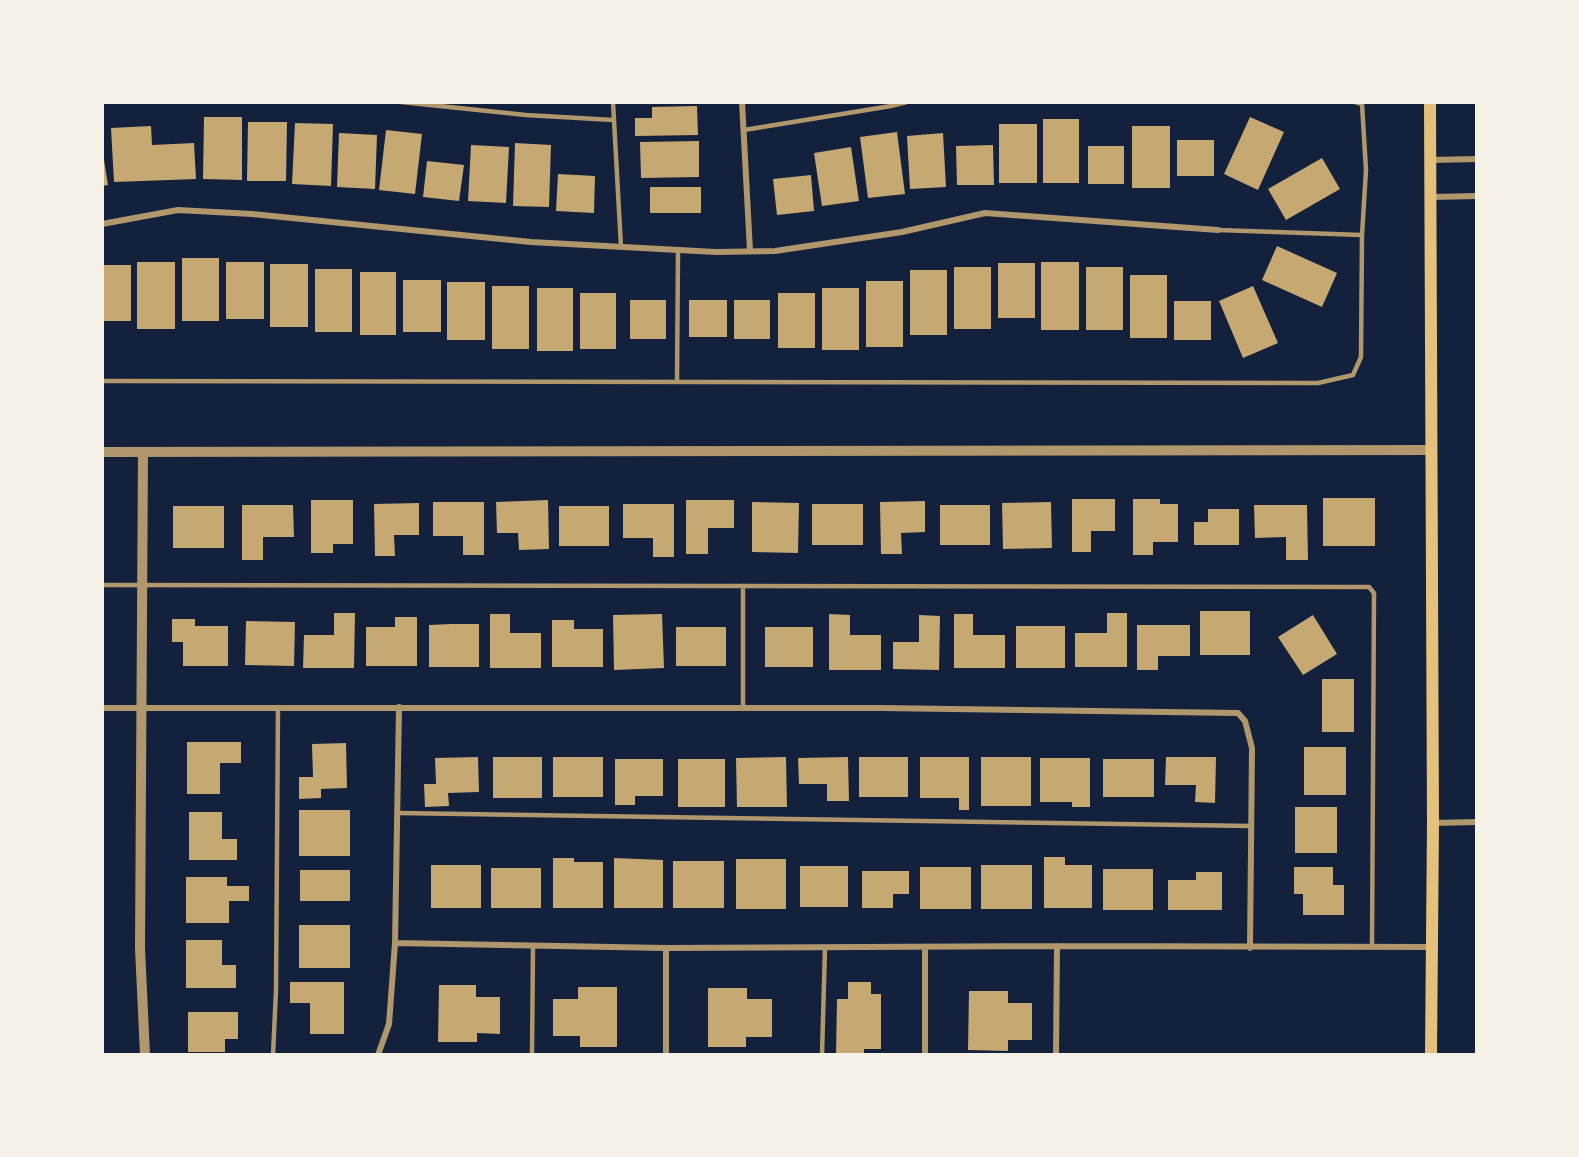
<!DOCTYPE html>
<style>
body{margin:0}
#map{position:relative;width:1579px;height:1157px;overflow:hidden;background:#14213d;font-family:"Public Sans",sans-serif}
canvas{display:block}
.frame{position:absolute;inset:0;border:104px solid #f6f1e7;pointer-events:none}
</style>
<div id="map">
<canvas width="1579" height="1157"></canvas>
<div class="frame"></div>
</div>
<script>
const g = document.querySelector('canvas').getContext('2d');
g.lineJoin = 'round';
function fill(path, color) { g.fillStyle = color; g.fill(path, 'evenodd'); }
const shape = rows => new Path2D(rows.map(r => 'M' + r).join(''));
function trace(path, color, width, dash) { g.strokeStyle = color; g.lineWidth = width; g.lineCap = dash ? 'butt' : 'round'; g.setLineDash(dash || []); g.stroke(path); }
fill(shape([
 [697,106,698,135,635,136,635,118,652,118,652,107],
 [204,117,242,117,242,180,203,179],
 [1250,117,1284,132,1258,190,1224,174],
 [1043,119,1079,119,1079,183,1043,183],
 [248,122,287,122,286,181,247,181],
 [295,123,333,124,331,186,292,184],
 [999,124,1037,124,1037,183,999,183],
 [151,126,152,145,194,143,196,179,114,182,111,128],
 [1132,126,1170,126,1170,188,1132,188],
 [386,130,422,134,415,194,379,190],
 [897,132,905,194,868,198,860,137],
 [339,133,377,135,375,189,337,187],
 [943,133,946,187,910,189,907,136],
 [1177,140,1214,140,1214,176,1177,176],
 [699,141,699,177,641,178,640,142],
 [515,143,551,145,549,207,513,206],
 [471,145,509,147,506,203,468,201],
 [993,145,994,185,957,185,956,146],
 [1088,146,1124,146,1124,184,1088,184],
 [102,147,108,185,102,186],
 [851,147,859,201,822,206,814,153],
 [1322,158,1340,189,1286,220,1268,189],
 [427,161,464,165,459,201,423,197],
 [558,174,595,176,594,213,556,211],
 [811,175,814,211,777,215,773,179],
 [650,187,701,187,701,213,650,213],
 [1277,246,1337,273,1322,307,1262,280],
 [182,258,219,258,219,321,182,321],
 [137,262,175,262,175,329,137,329],
 [226,262,264,262,264,319,226,319],
 [1041,262,1079,262,1079,330,1041,330],
 [998,263,1035,263,1035,318,998,318],
 [270,264,308,264,308,327,270,327],
 [102,265,131,265,131,321,102,321],
 [954,267,991,267,991,329,954,329],
 [1086,267,1123,267,1123,330,1086,330],
 [315,269,352,269,352,332,315,332],
 [910,270,947,270,947,335,910,335],
 [360,272,396,272,396,335,360,335],
 [1130,275,1167,275,1167,338,1130,338],
 [403,280,441,280,441,332,403,332],
 [866,281,903,281,903,347,866,347],
 [447,282,485,282,485,340,447,340],
 [492,286,529,286,529,349,492,349],
 [1253,286,1278,343,1243,358,1219,301],
 [537,288,573,288,573,351,537,351],
 [822,288,859,288,859,350,822,350],
 [580,293,616,293,616,349,580,349],
 [778,293,815,293,815,348,778,348],
 [630,300,666,300,666,339,630,339],
 [689,300,727,300,727,337,689,337],
 [734,300,770,300,770,339,734,339],
 [1174,301,1211,301,1211,340,1174,340],
 [1323,498,1375,498,1375,546,1323,546],
 [1072,499,1115,499,1115,531,1091,531,1091,552,1072,552],
 [1133,499,1160,499,1160,504,1178,504,1178,542,1153,542,1153,555,1133,555],
 [311,500,353,500,353,544,333,544,333,553,311,553],
 [548,500,549,549,519,550,518,533,497,533,496,502],
 [686,500,734,500,734,528,708,528,708,554,686,554],
 [925,501,925,532,901,533,902,554,881,554,880,502],
 [433,502,484,502,484,555,463,555,463,536,433,536],
 [752,502,799,503,798,553,752,552],
 [1051,502,1052,548,1003,549,1002,503],
 [419,503,419,535,394,535,395,556,375,556,374,504],
 [623,504,674,504,674,557,653,557,653,538,623,538],
 [812,504,863,504,863,545,812,545],
 [242,505,293,505,294,537,263,537,263,560,242,560],
 [940,505,990,505,990,545,940,545],
 [1254,505,1307,505,1308,560,1286,560,1286,537,1255,538],
 [173,506,224,506,224,548,173,548],
 [559,506,609,506,609,546,559,546],
 [1208,509,1239,509,1239,545,1194,545,1194,522,1208,522],
 [1200,611,1250,611,1250,655,1200,655],
 [334,613,355,613,354,668,303,668,304,635,334,635],
 [1107,613,1127,613,1127,667,1075,667,1075,633,1107,633],
 [490,614,510,614,510,633,541,633,541,668,490,668],
 [662,614,664,668,614,670,613,615],
 [829,614,850,615,850,635,881,635,881,670,829,670],
 [954,614,973,614,973,635,1005,635,1005,668,954,668],
 [919,615,940,616,939,670,893,669,893,642,919,642],
 [1313,615,1337,654,1303,675,1278,637],
 [395,617,417,617,417,666,366,666,366,627,395,627],
 [172,619,195,619,195,626,228,626,228,666,183,666,183,642,172,642],
 [552,620,574,620,574,629,603,629,603,667,552,667],
 [246,621,295,622,294,666,245,665],
 [451,624,479,624,479,667,429,667,429,625],
 [1137,625,1190,625,1190,656,1158,656,1158,670,1137,670],
 [1016,626,1065,626,1065,668,1016,668],
 [676,627,726,627,726,666,676,666],
 [765,627,813,627,813,667,765,667],
 [1322,679,1354,679,1354,732,1322,732],
 [187,742,241,742,241,763,220,763,220,794,187,794],
 [346,743,347,788,321,789,321,798,299,799,299,777,313,777,312,744],
 [1304,747,1346,747,1346,795,1304,795],
 [478,757,479,792,448,793,449,806,425,807,424,784,436,784,435,758],
 [493,757,542,757,542,798,493,798],
 [553,757,603,757,603,797,553,797],
 [786,757,787,807,737,807,736,758],
 [848,757,849,801,827,801,827,784,799,784,798,758],
 [859,757,908,757,908,797,859,797],
 [920,757,969,757,969,810,959,810,959,798,920,798],
 [981,757,1031,757,1031,806,981,806],
 [1166,757,1216,757,1215,803,1195,802,1196,785,1165,785],
 [1040,758,1090,758,1090,807,1072,807,1072,802,1040,802],
 [615,759,663,759,663,796,635,796,635,805,615,805],
 [678,759,725,759,725,807,678,807],
 [1103,759,1154,759,1154,797,1103,797],
 [1295,807,1337,807,1337,853,1295,853],
 [299,810,350,810,350,856,299,856],
 [189,812,222,812,222,839,237,839,237,860,189,860],
 [1044,857,1065,857,1065,865,1092,865,1092,908,1044,908],
 [553,858,574,858,574,862,603,862,603,908,553,908],
 [614,858,663,860,663,908,614,908],
 [736,859,786,859,786,909,736,909],
 [673,861,724,861,724,908,673,908],
 [431,865,481,865,481,908,431,908],
 [981,865,1032,865,1032,909,981,909],
 [800,866,848,866,848,907,800,907],
 [920,867,971,867,971,909,920,909],
 [1294,867,1333,867,1333,885,1344,885,1344,915,1303,915,1303,894,1294,894],
 [491,868,541,868,541,908,491,908],
 [1103,869,1153,869,1153,910,1103,910],
 [300,870,350,870,350,901,300,901],
 [862,871,909,871,909,894,893,894,893,908,862,908],
 [1196,872,1222,872,1222,910,1168,910,1168,880,1196,880],
 [186,877,227,877,227,886,249,886,249,901,229,901,229,923,186,923],
 [299,925,350,925,350,968,299,968],
 [186,940,222,940,222,965,236,965,236,988,186,988],
 [290,982,344,982,344,1034,310,1034,310,1003,290,1003],
 [848,982,871,982,871,994,881,994,881,1049,864,1049,864,1055,836,1055,837,999,848,999],
 [439,985,476,985,476,997,500,997,500,1034,477,1033,477,1042,438,1042],
 [578,987,617,987,617,1047,580,1047,580,1036,553,1036,553,999,578,999],
 [708,988,747,988,747,999,772,999,772,1037,746,1037,746,1047,708,1047],
 [969,991,1008,991,1008,1003,1032,1003,1032,1040,1008,1040,1008,1051,968,1050],
 [188,1012,238,1012,238,1039,225,1039,225,1052,188,1052]
]), '#c6a872');
trace(shape([
 [401,102,526,115,613,120],
 [613,102,621,247],
 [744,130,891,106,907,102],
 [1218,230,1362,235,1366,170,1362,104,1355,102],
 [102,381,1318,383,1353,375,1361,357,1362,235],
 [677,382,678,250],
 [102,585,1369,587,1374,593,1372,947],
 [743,586,743,708],
 [397,813,1251,826],
 [273,1055,276,990,278,707],
 [532,1055,533,946],
 [822,1055,825,948]
]), '#b1986c', 4.5);
trace(shape([
 [742,102,750,251],
 [1430,160,1477,159],
 [1431,197,1477,196],
 [102,224,178,210,252,214,531,242,716,252,775,251,902,232,985,213,1218,230],
 [102,708,880,708,1238,713,1245,721,1252,748,1250,948],
 [1433,823,1477,822],
 [395,943,666,948,1057,946,1432,947],
 [925,948,925,1055],
 [378,1055,389,1024,395,943,399,707],
 [666,1055,666,948],
 [1056,1055,1057,946]
]), '#b1986c', 6);
trace(shape([
 [102,452,1432,450],
 [143,452,140,948,145,1055]
]), '#b1986c', 10);
trace(shape([
 [1430,102,1433,823,1431,1055]
]), '#e5c07b', 12);
</script>
